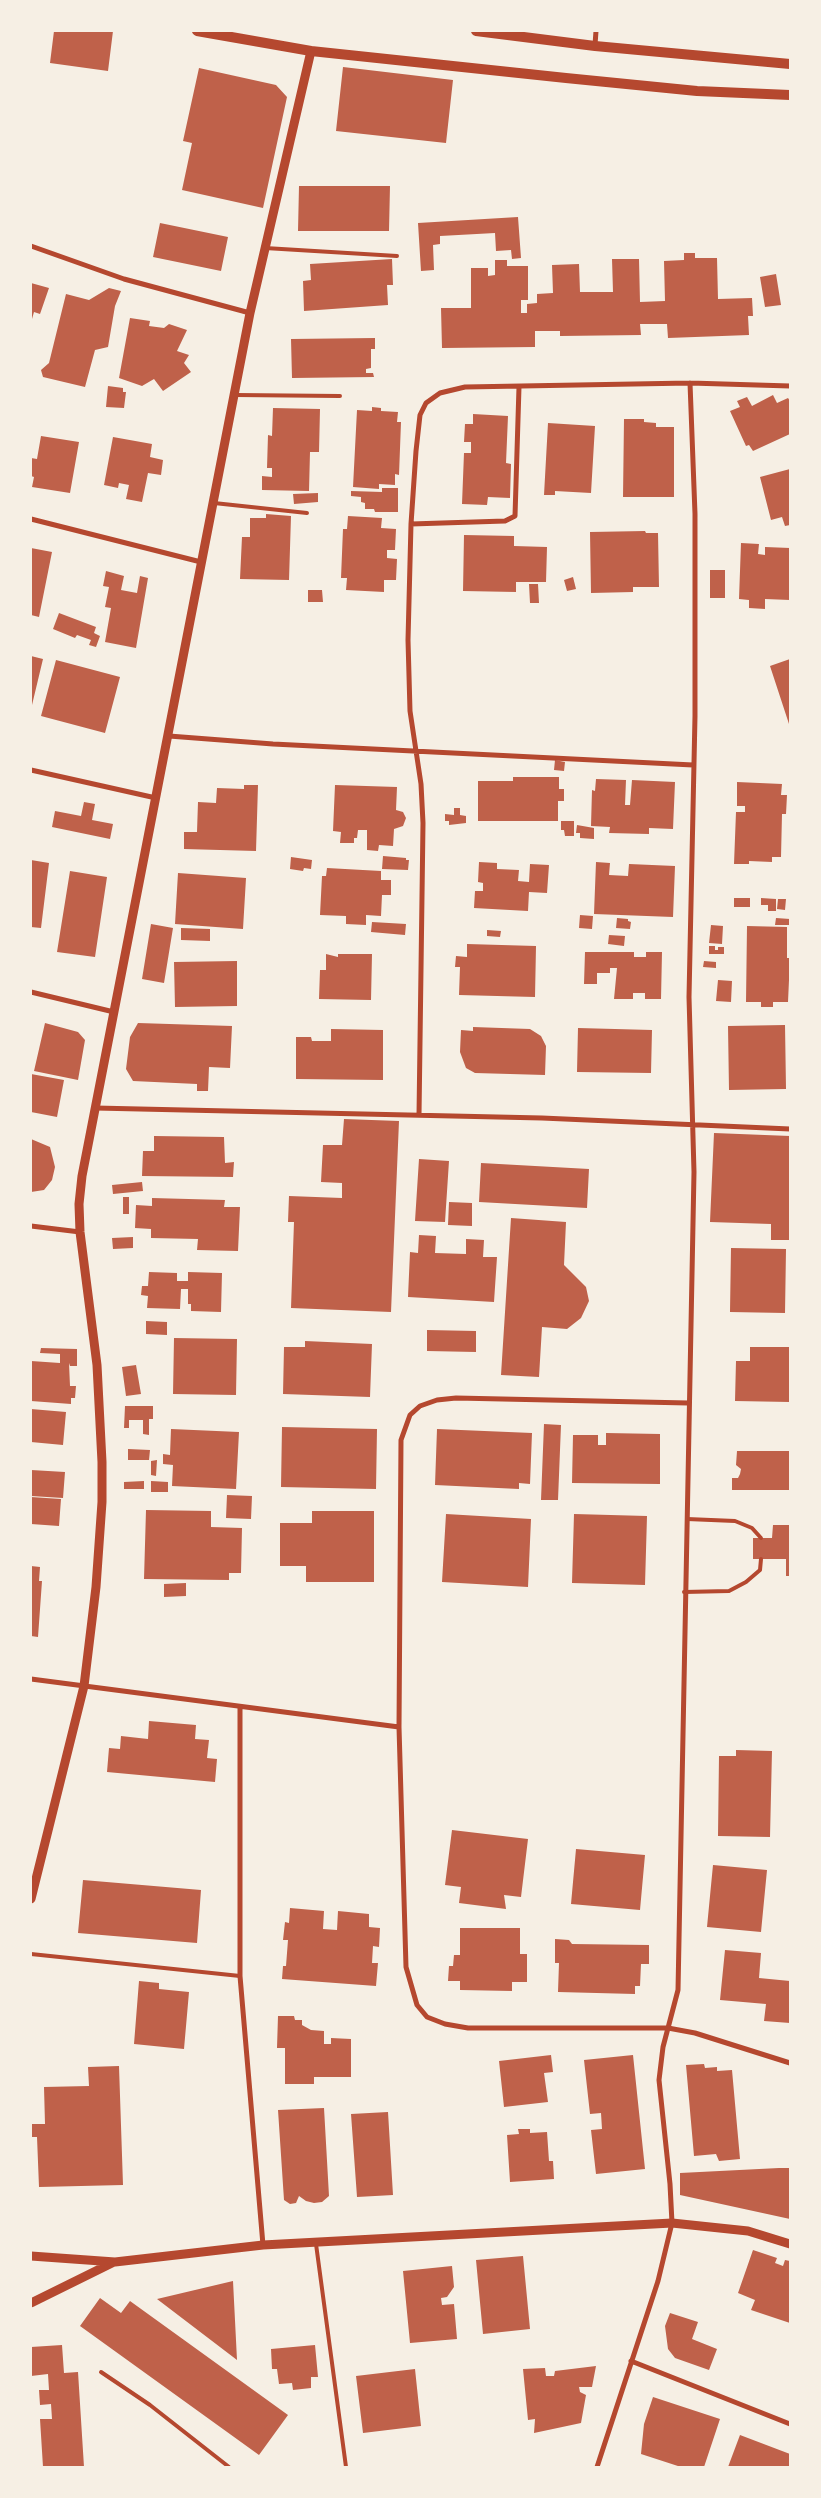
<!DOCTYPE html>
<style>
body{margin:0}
#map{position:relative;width:821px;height:2498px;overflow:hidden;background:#f6efe4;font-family:Helvetica,sans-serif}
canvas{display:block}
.frame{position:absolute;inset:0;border:32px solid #f6efe4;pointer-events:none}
</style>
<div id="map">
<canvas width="821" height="2498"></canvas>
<div class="frame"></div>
</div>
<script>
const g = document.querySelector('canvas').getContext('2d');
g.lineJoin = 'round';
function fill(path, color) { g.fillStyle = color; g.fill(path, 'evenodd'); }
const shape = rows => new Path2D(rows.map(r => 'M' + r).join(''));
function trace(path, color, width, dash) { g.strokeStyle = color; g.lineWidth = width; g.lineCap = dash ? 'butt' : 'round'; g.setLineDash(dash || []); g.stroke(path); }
fill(shape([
 [54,31,113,31,108,71,50,63],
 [343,67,453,80,446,143,336,131],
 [199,68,276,85,287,97,263,208,182,190,192,143,183,141],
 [299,186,390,186,389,231,298,231],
 [518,217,521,258,512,259,511,250,496,251,495,233,440,236,440,244,433,245,434,270,421,271,418,223],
 [160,223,228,237,221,271,153,257],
 [684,253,695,253,695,258,717,258,718,299,752,298,753,316,748,316,749,335,668,338,667,324,640,324,641,335,560,336,560,331,535,331,535,347,442,348,441,308,471,308,471,268,488,268,488,276,495,275,495,260,507,260,507,266,528,266,528,300,521,300,521,313,527,313,527,304,537,303,537,294,553,293,552,265,579,264,580,292,613,292,612,259,639,259,640,302,665,301,664,261,684,260],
 [392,259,393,285,387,285,388,305,304,311,303,281,311,280,310,264],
 [776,274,781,305,765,307,760,277],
 [31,283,49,288,40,314,34,312,32,319],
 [109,288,121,291,115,306,108,347,95,350,85,387,43,377,41,370,49,363,66,294,89,300],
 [130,318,150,321,149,326,164,328,169,324,187,330,177,351,189,355,184,363,191,372,163,391,154,379,142,386,119,378],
 [375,338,375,349,371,349,371,368,366,369,366,373,373,373,374,377,292,378,291,339],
 [108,386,123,388,123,392,126,392,124,408,106,407],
 [773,395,777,403,788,398,790,401,790,434,753,451,749,445,746,446,730,411,740,407,737,401,747,397,752,406],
 [372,407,381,408,381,411,398,412,397,422,401,422,399,475,395,474,395,485,379,484,379,489,353,487,357,410,372,411],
 [273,408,320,409,319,452,310,452,309,491,262,490,262,476,272,477,272,468,267,468,268,435,272,436],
 [473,414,508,416,506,463,511,464,510,498,488,497,487,505,462,504,464,453,471,453,471,442,464,442,465,424,473,424],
 [624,419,644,419,644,422,656,423,656,427,674,427,674,497,623,497],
 [548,423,595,426,591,493,555,491,555,495,544,495],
 [41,436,79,442,70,493,32,487,34,477,31,476,31,458,37,459],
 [113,437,152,444,150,457,163,460,161,475,148,473,142,502,126,499,129,485,119,483,118,488,104,485],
 [790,469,790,525,785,526,782,517,771,520,760,477],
 [382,488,398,488,398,512,375,512,374,509,365,509,365,503,361,502,361,497,351,496,351,491,382,492],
 [318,493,318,502,294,504,293,494],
 [266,514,291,516,289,580,240,579,242,537,250,537,250,518,266,518],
 [348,516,382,518,381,528,396,529,395,550,387,550,387,558,397,559,396,580,384,580,384,592,346,590,347,578,341,578,343,529,347,529],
 [645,531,646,533,658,533,659,587,633,587,633,592,591,593,590,532],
 [464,535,514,536,514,546,547,547,546,582,516,582,516,592,463,591],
 [741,543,759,544,758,554,765,555,765,547,790,548,790,600,765,599,765,609,749,608,749,600,739,599],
 [31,548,52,552,39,617,31,615],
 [710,570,725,570,725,598,710,598],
 [106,571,124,576,121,590,137,593,140,576,148,578,136,648,105,642,111,608,105,607,109,587,103,586],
 [573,577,576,589,567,591,564,580],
 [529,584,538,584,539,603,530,603],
 [308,590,322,590,323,602,308,602],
 [59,613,96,627,94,633,100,636,96,647,89,645,91,640,77,635,75,638,53,629],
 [31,656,43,659,32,705,31,705],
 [790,659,790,724,789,724,770,666],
 [56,660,120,677,105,733,41,716],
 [555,760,565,762,564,771,554,770],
 [513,777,559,777,559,789,564,789,564,801,558,801,558,821,478,821,478,781,513,781],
 [596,779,626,780,625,805,630,805,632,780,675,782,673,829,649,828,649,834,609,833,610,827,591,826,592,790,595,791],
 [737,782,782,784,781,795,787,795,786,814,782,814,781,857,772,857,772,862,749,861,749,864,734,864,736,812,745,812,745,806,737,806],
 [244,785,258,785,256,851,184,849,184,832,197,832,198,802,216,803,217,788,244,789],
 [335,785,397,787,396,810,403,812,406,818,403,826,394,829,393,846,379,845,378,851,367,850,367,830,358,830,357,838,354,838,354,843,340,843,341,832,333,831],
 [84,802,95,804,92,820,113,824,110,839,52,827,55,811,81,816],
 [454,808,460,808,460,815,466,816,466,823,449,825,449,821,445,821,445,814,454,815],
 [561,821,574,821,574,836,565,836,564,830,561,830],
 [577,825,594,828,594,839,580,838,580,833,576,833],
 [383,856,406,858,406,860,409,860,408,870,382,869],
 [291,857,312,860,311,869,304,868,303,871,290,869],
 [31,860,49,863,41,928,31,927],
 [479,862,497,863,497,869,519,870,518,881,529,882,530,864,549,865,547,893,529,892,528,911,474,908,475,891,483,891,483,883,478,882],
 [596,862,610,863,609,875,628,876,629,864,675,866,673,917,594,914],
 [327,868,381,871,381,880,391,880,391,895,382,895,381,916,366,915,366,925,346,924,346,916,320,915,322,876,326,876],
 [70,871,107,877,95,957,57,952],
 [178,873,246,878,243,929,175,924],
 [734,898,750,898,750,907,734,907],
 [761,898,776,899,776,911,768,911,768,905,761,905],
 [778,899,786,899,785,910,777,909],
 [580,915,593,916,592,929,579,928],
 [617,918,628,919,628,921,631,922,630,929,616,928],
 [776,918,790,919,790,925,775,925],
 [372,922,406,924,405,935,371,932],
 [151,924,173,928,164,983,142,979],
 [711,925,723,926,722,944,709,943],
 [747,926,787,927,787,958,790,958,788,1002,773,1002,773,1007,761,1007,761,1002,746,1002],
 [181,928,210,929,210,941,181,940],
 [487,930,501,931,500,937,487,936],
 [609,935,625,936,624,946,608,944],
 [467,944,536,946,535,997,459,995,460,967,455,967,456,956,467,957],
 [709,946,715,946,715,950,718,950,718,947,724,947,724,954,709,954],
 [585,952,634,952,634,957,646,957,646,952,662,952,661,999,645,999,645,993,633,993,633,999,614,999,617,968,610,968,610,973,597,973,597,984,584,984],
 [326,954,338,957,338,954,372,954,371,1000,319,999,320,970,326,970],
 [237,961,237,1006,175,1007,174,962],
 [704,961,716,962,716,968,703,967],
 [718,980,732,981,731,1002,716,1001],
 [45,1023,78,1032,85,1040,78,1080,34,1071],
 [138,1023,232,1026,230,1068,209,1067,208,1091,197,1091,197,1084,133,1081,126,1069,130,1037],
 [785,1025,786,1089,729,1090,728,1026],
 [473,1027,530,1029,541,1036,546,1046,545,1075,475,1073,466,1068,460,1052,461,1030,473,1031],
 [578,1028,652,1030,651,1073,577,1072],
 [331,1029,383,1030,383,1080,296,1079,296,1037,311,1037,312,1041,331,1041],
 [31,1074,64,1080,57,1117,31,1112],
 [344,1119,399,1121,391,1312,291,1308,294,1222,288,1222,289,1196,342,1198,342,1183,321,1182,323,1145,342,1145],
 [714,1133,790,1136,790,1240,771,1240,771,1224,710,1222],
 [154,1136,224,1137,225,1163,234,1162,233,1177,142,1176,143,1151,154,1151],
 [31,1139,50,1147,55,1167,52,1180,44,1190,31,1192],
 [419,1159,449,1161,445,1222,415,1221],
 [481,1163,589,1169,587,1208,479,1202],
 [142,1182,143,1191,113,1194,112,1185],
 [123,1197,129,1197,129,1214,123,1214],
 [152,1198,225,1200,224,1207,240,1207,238,1251,197,1250,198,1239,151,1238,151,1229,135,1228,136,1205,152,1206],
 [449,1202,472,1203,472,1226,448,1225],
 [511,1218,566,1222,564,1265,586,1287,589,1301,581,1318,567,1329,542,1327,539,1377,501,1375],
 [419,1235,436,1236,435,1253,466,1254,466,1239,484,1240,483,1257,497,1257,494,1302,408,1297,410,1252,418,1253],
 [133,1237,133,1248,113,1249,112,1238],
 [731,1248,786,1249,785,1313,730,1312],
 [149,1272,177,1273,177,1281,188,1281,188,1272,222,1273,221,1312,191,1311,191,1304,188,1304,188,1289,181,1289,180,1309,147,1308,148,1296,141,1295,142,1286,148,1286],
 [146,1321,167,1322,167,1335,146,1334],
 [427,1330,476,1331,476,1352,427,1351],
 [174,1338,237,1339,236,1395,173,1394],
 [305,1341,372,1344,370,1397,283,1394,284,1347,305,1347],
 [750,1347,790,1347,790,1402,735,1401,736,1361,750,1361],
 [41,1348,77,1349,77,1366,70,1366,69,1363,70,1386,76,1386,75,1398,71,1398,71,1404,31,1401,31,1361,60,1363,60,1354,40,1353],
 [136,1365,141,1394,126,1396,122,1367],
 [125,1406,153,1406,153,1419,149,1419,149,1435,143,1434,143,1420,129,1420,129,1428,124,1428],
 [31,1409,66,1412,63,1445,31,1442],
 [544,1424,561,1425,558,1500,541,1500],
 [282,1427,377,1429,376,1489,281,1487],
 [171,1429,239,1432,236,1489,172,1486,173,1465,163,1464,163,1454,170,1455],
 [437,1429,532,1433,530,1484,519,1483,519,1489,435,1485],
 [606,1433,660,1434,660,1484,572,1483,573,1435,598,1435,598,1445,606,1445],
 [128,1449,150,1450,149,1460,128,1460],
 [737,1451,790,1451,790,1490,732,1490,732,1478,738,1478,740,1474,741,1469,736,1465],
 [157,1460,156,1476,151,1475,151,1461],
 [31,1470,65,1472,63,1498,31,1496],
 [144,1481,144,1489,124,1489,124,1482],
 [151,1481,168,1482,168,1492,151,1492],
 [227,1495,252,1496,251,1519,226,1518],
 [31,1497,61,1499,59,1526,31,1524],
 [146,1510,211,1511,211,1527,242,1528,241,1573,229,1573,229,1580,144,1579],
 [312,1511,374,1511,374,1582,306,1582,306,1566,280,1566,280,1523,312,1523],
 [446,1514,531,1519,528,1587,442,1582],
 [574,1514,647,1516,645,1585,572,1583],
 [773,1525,790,1525,790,1576,786,1576,786,1559,753,1559,753,1538,772,1538],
 [31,1566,40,1567,39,1581,42,1581,38,1637,31,1636],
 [186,1583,186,1596,164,1597,164,1584],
 [149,1721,196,1725,195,1739,209,1740,207,1758,217,1759,215,1782,107,1772,109,1748,120,1749,121,1736,148,1739],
 [736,1750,772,1751,770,1837,718,1836,719,1756,736,1756],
 [452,1830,528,1839,521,1897,504,1895,506,1909,459,1903,461,1887,445,1885],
 [576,1849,645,1855,640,1910,571,1904],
 [713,1865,767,1870,761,1932,707,1927],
 [83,1880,201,1890,197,1943,78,1933],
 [290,1908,324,1911,323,1929,337,1930,338,1911,369,1914,369,1927,380,1928,379,1947,373,1946,372,1963,378,1963,376,1986,282,1979,283,1966,286,1966,288,1940,283,1940,285,1922,289,1923],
 [460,1928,520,1928,520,1954,527,1954,527,1982,512,1982,512,1991,460,1990,460,1981,448,1981,449,1966,453,1966,454,1955,460,1955],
 [555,1939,569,1940,572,1944,649,1945,649,1964,641,1964,640,1986,635,1986,635,1994,558,1992,559,1963,555,1963],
 [725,1950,761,1953,759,1978,790,1981,790,2023,764,2021,766,2004,720,2000],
 [139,1981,159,1983,159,1989,189,1992,184,2049,134,2044],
 [278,2016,294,2016,295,2020,302,2020,302,2025,311,2030,324,2031,324,2044,331,2044,331,2038,351,2039,351,2077,314,2077,314,2084,285,2084,285,2048,277,2048],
 [551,2055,553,2072,544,2073,548,2102,504,2107,499,2061],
 [633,2055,645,2169,596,2174,591,2130,602,2129,601,2113,590,2114,584,2060],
 [704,2064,705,2068,717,2067,717,2071,732,2070,740,2159,719,2161,716,2154,694,2156,686,2065],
 [119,2066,123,2185,39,2187,37,2137,31,2137,31,2124,45,2124,44,2087,89,2086,88,2067],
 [324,2108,329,2196,322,2202,314,2203,306,2201,299,2196,296,2203,290,2204,284,2200,278,2110],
 [388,2112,393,2195,357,2197,351,2114],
 [518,2129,530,2129,530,2133,547,2132,549,2161,553,2161,554,2179,510,2182,507,2135,519,2134],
 [779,2168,790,2168,790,2219,680,2195,680,2173],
 [753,2250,777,2258,775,2263,783,2266,785,2260,790,2261,790,2323,751,2310,755,2300,738,2293],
 [523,2256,530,2329,483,2334,476,2260],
 [452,2266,454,2287,447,2297,441,2298,442,2305,454,2304,457,2339,410,2343,403,2271],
 [233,2281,237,2360,157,2299],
 [100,2298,121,2313,130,2301,288,2415,259,2455,80,2326],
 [670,2313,698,2322,692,2339,717,2349,709,2370,675,2358,668,2349,665,2326],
 [62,2345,64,2373,78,2372,84,2467,43,2467,40,2419,52,2419,51,2404,40,2405,39,2390,49,2390,48,2374,31,2376,31,2347],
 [315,2345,318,2377,311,2377,311,2388,293,2390,292,2383,279,2384,277,2369,272,2369,271,2349],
 [596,2366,592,2387,579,2387,580,2392,586,2395,581,2423,534,2433,535,2419,528,2420,523,2369,545,2368,546,2376,554,2376,555,2371],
 [415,2369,421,2426,363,2433,356,2376],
 [653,2397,720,2419,704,2467,681,2467,641,2454,644,2424],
 [740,2435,790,2454,790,2467,728,2467]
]), '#bf614a');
trace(shape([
 [265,248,397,256],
 [236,395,340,396],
 [214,503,307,513],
 [687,1519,735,1521,752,1528,761,1538],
 [684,1592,729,1591,746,1582,760,1570,761,1559],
 [31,1954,240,1976],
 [316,2244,346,2467],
 [101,2372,150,2405,229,2467]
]), '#b5482f', 4);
trace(shape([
 [595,45,596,31],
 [31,246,124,279,250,313],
 [31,519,201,562],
 [411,524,505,521,515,516,519,387],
 [169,736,273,744,693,765],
 [31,770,156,798],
 [31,992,114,1012],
 [95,1108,542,1118,790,1129],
 [419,1115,423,823,421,784,410,711,408,640,411,524,416,451,420,415,426,403,440,393,465,387,690,383,790,386],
 [31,1226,80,1232],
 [688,1403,456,1398,437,1400,420,1406,410,1415,401,1440,399,1727,406,1967,417,2005,427,2017,445,2024,468,2028,668,2028,695,2033,790,2063],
 [31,1679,399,1727],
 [240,1708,240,1976,263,2245],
 [631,2361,790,2424],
 [597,2467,658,2281,672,2223,670,2184,659,2080,663,2047,678,1990,694,1172,689,997,695,716,695,514,690,383]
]), '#b5482f', 5);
trace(shape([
 [31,1899,84,1686,96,1587,102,1502,102,1462,97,1365,80,1232,79,1204,82,1176,250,313,311,51],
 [31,2256,115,2262,263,2245,672,2223,748,2231,790,2244],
 [31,2303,114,2262]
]), '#b5482f', 9);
trace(shape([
 [197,31,311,51,566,78,697,91,790,95],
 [476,31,595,46,790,64]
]), '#b5482f', 10);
</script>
